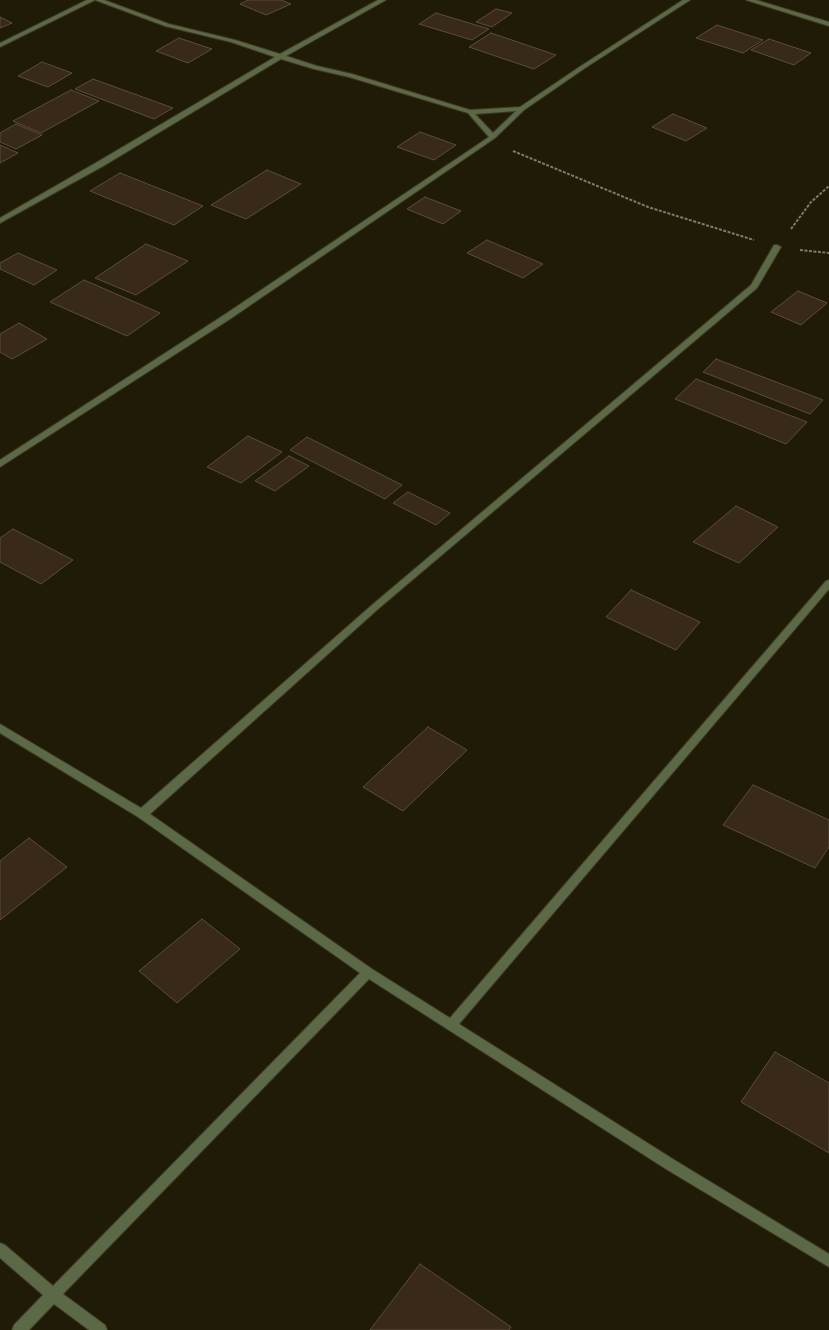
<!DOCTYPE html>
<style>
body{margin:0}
canvas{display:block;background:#201b06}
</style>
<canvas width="829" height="1330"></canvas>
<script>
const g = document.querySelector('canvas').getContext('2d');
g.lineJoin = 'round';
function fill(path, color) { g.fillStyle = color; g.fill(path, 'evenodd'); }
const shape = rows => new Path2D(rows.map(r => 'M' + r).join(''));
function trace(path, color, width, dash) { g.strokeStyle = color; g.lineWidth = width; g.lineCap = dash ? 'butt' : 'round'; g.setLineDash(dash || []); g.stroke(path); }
const building = shape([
 [248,0,281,0,291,4,266,15,240,4,248,0],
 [496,9,512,13,492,27,476,22,496,9],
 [436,13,489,29,472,40,419,24,436,13],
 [0,17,12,23,0,28,0,17],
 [717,25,763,40,743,53,696,38,717,25],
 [491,33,556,55,534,69,469,47,491,33],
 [179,38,212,49,188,63,156,51,179,38],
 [769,39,811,53,794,65,751,50,769,39],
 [42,62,72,73,48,87,18,76,42,62],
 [93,79,173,108,154,119,75,89,93,79],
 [71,90,99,101,41,133,13,121,71,90],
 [673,114,707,128,686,141,652,127,673,114],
 [16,124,42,135,16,149,0,142,0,133,16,124],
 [420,132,456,145,434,160,397,147,420,132],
 [0,145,18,153,0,163,0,145],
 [267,170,301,184,246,219,211,205,267,170],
 [120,173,203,206,174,225,90,191,120,173],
 [425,197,461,211,443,224,407,209,425,197],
 [487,240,543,264,523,278,467,253,487,240],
 [146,244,188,261,136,295,95,278,146,244],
 [18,253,57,270,34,285,0,269,0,263,18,253],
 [84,280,160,313,127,336,50,302,84,280],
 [798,291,827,303,801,325,771,312,798,291],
 [19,323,47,339,12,359,0,352,0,334,19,323],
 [716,359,823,400,810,414,703,372,716,359],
 [696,379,807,422,786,444,675,399,696,379],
 [248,436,282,452,241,483,207,467,248,436],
 [307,437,402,485,385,499,290,450,307,437],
 [289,456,309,466,275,491,255,481,289,456],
 [408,492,450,513,436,525,393,503,408,492],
 [736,506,778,527,739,563,693,542,736,506],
 [13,529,73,560,41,584,0,562,0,538,13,529],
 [631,590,700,622,676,650,606,617,631,590],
 [428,727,467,750,403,811,363,787,428,727],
 [753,785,829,820,829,847,815,868,723,825,753,785],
 [29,838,67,867,0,920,0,861,29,838],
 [202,919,240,949,177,1003,139,971,202,919],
 [775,1052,829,1083,829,1153,741,1102,775,1052],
 [420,1264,511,1327,509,1330,370,1330,420,1264]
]);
fill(building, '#382918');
trace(building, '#5c4c3a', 1);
const street = shape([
 [87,0,104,0,169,24,235,40,280,54,378,0,386,0,286,56,317,66,352,74,470,110,520,107,581,66,683,0,690,0,585,68,524,110,495,138,230,319,0,467,0,460,224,315,489,137,468,113,349,77,314,69,281,59,105,165,0,223,0,218,99,161,275,57,231,42,165,26,95,0,0,47,0,43,87,0],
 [516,111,493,133,475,114,516,111],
 [746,0,756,0,829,22,829,26,746,0],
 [774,245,777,245,781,247,757,288,378,609,150,814,372,969,450,1018,826,581,829,580,829,589,459,1024,676,1161,829,1254,829,1267,666,1169,369,979,63,1294,105,1325,107,1330,89,1330,54,1304,29,1330,12,1330,14,1325,43,1295,0,1258,0,1243,5,1245,53,1286,360,973,138,817,0,733,0,724,141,808,372,605,751,285,774,245]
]);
trace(street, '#3d3925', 2);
trace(shape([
 [513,151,648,207,754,240],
 [791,229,811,202,829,186],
 [800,250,829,253]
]), '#7f7b69', 2, [3, 1.5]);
fill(street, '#5c6946');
</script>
